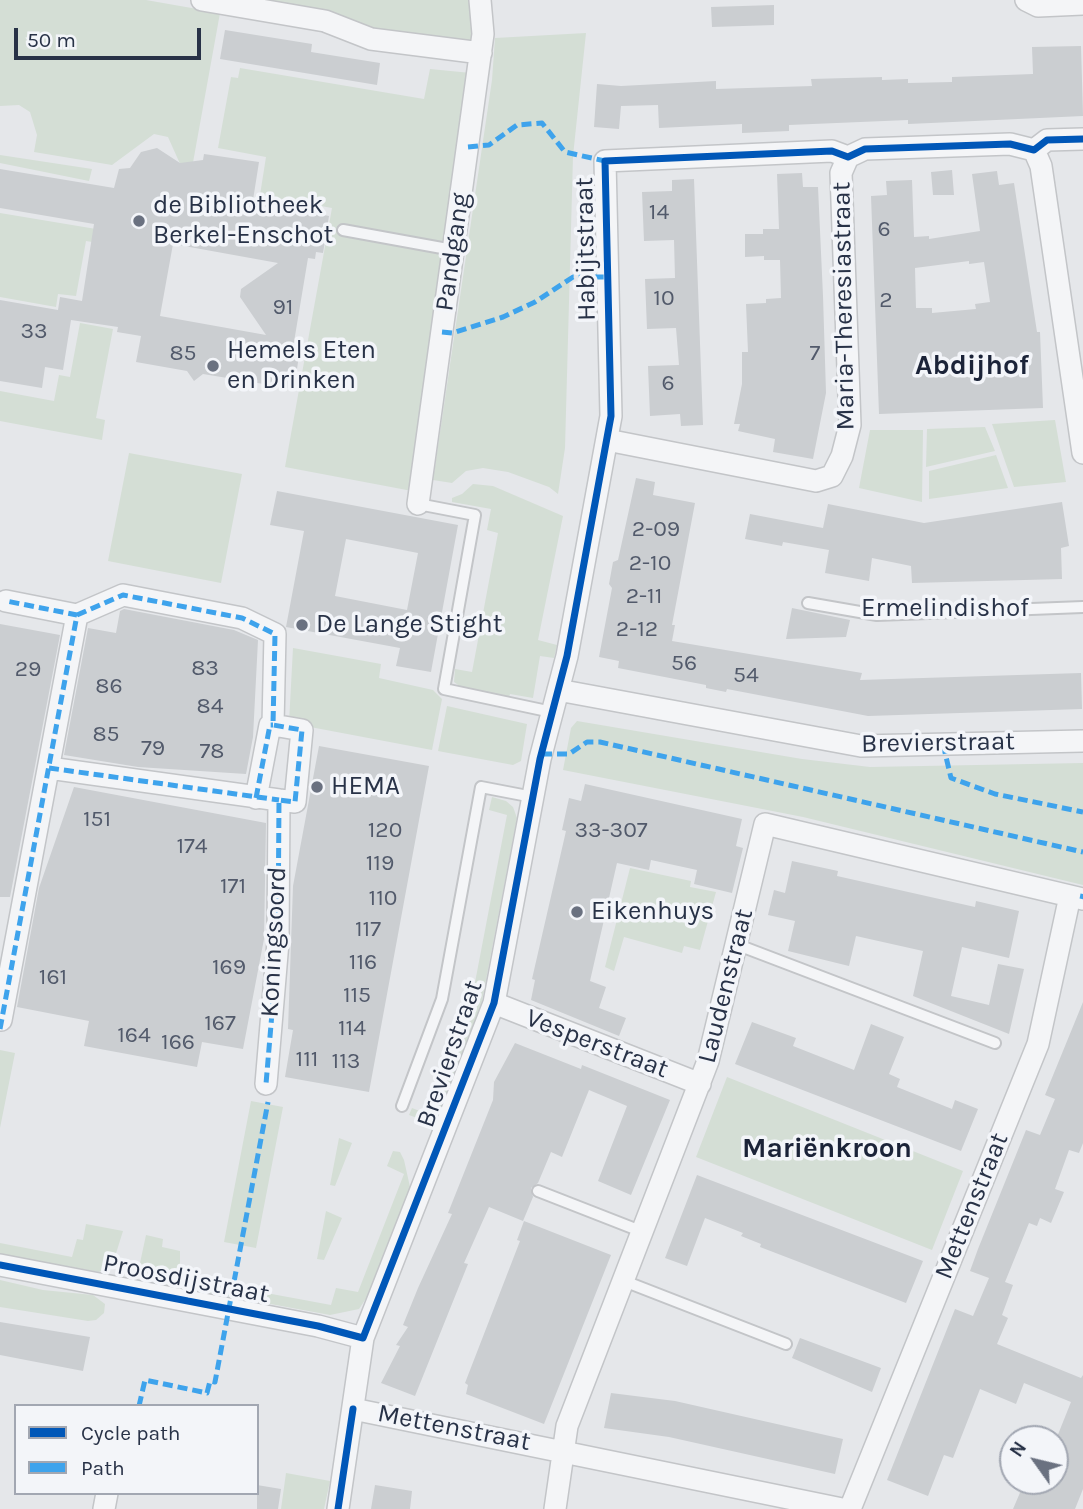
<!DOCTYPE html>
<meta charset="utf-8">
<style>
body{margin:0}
#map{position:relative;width:1083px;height:1509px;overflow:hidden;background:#e5e7ea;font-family:Karla,sans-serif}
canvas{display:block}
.legend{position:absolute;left:14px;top:1404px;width:245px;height:91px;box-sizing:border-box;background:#f3f5f9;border:2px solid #a2a7b2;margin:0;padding:9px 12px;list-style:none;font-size:21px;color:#283247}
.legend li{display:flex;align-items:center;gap:14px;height:35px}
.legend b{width:35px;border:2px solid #a2a7b2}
.north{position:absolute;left:999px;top:1425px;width:70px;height:70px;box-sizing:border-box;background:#f3f5f9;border:2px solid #a2a7b2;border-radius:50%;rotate:304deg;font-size:19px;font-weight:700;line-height:28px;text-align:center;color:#283247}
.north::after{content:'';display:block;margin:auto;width:24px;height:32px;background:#6a7180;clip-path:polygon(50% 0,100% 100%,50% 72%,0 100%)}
.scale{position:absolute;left:14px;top:28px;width:187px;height:32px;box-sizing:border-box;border:4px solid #283247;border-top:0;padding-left:9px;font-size:21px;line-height:24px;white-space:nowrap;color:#283247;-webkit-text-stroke:5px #f3f5f9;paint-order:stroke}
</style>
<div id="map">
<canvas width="1083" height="1509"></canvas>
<ul class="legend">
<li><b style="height:9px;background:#0057b8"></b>Cycle path</li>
<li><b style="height:9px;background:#3ea3ec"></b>Path</li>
</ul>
<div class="north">N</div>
<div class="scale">50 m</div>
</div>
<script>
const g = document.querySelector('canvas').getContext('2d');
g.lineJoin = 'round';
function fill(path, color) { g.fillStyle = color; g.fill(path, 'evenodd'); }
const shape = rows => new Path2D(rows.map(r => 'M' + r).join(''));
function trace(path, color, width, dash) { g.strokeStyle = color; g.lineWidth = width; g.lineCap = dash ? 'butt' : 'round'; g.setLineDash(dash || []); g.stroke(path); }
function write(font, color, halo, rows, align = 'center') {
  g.font = font + ' Karla,sans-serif'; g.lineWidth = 7; g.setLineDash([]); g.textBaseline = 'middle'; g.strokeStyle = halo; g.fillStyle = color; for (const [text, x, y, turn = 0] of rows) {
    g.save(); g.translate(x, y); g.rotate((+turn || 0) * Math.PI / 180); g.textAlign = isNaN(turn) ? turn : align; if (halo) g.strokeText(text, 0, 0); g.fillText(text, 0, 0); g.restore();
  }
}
fill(shape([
 [0,0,146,0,220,13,192,168,181,166,168,137,154,134,112,165,34,152,37,135,30,112,19,105,0,106],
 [257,0,471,0,473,44,373,32],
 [586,33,573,156,565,448,558,494,549,487,508,472,483,468,466,471,452,483,433,480,492,80,495,38],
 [240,68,424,99,430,69,471,73,412,491,285,467,332,208,260,195,266,157,218,148,231,77,238,78],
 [0,155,92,169,89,181,0,163],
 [0,213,108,231,105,244,86,241,76,296,58,294,56,307,0,297],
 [80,323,113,329,96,418,105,420,102,440,0,421,0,391,54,401,59,375,70,377],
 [1055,420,1066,482,1014,487,992,424],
 [985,427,995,451,926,467,927,429],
 [870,430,923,430,922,502,859,488],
 [129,453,242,474,221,583,108,561],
 [996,455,1008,488,929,499,929,471],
 [473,484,493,486,563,516,538,640,557,645,554,658,540,656,533,698,510,694,509,698,461,687,454,682,455,669,472,672,498,533,487,530,491,509,452,502,452,498,462,494],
 [293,648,381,664,379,678,433,690,442,699,432,750,289,723],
 [447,706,527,724,521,761,513,765,438,751],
 [577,721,802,759,870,767,1083,763,1083,885,803,817,563,770,571,728],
 [492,797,506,801,513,807,517,818,481,1006,439,1114,431,1123,409,1115,412,1108,430,1115,468,1019,507,815,489,810],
 [630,868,691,881,690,887,716,892,700,950,684,946,682,953,624,937,614,971,605,967],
 [0,1050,15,1053,0,1128],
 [727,1077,963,1171,932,1250,696,1157],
 [251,1101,283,1107,256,1248,224,1242],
 [339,1138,352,1143,335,1186,330,1185],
 [393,1151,400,1152,404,1160,410,1187,367,1297,359,1309,330,1315,168,1285,146,1275,140,1263,146,1235,163,1239,162,1247,180,1251,180,1277,331,1305,336,1288,358,1292,404,1174,387,1166],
 [326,1211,342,1218,324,1260,317,1259],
 [86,1224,123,1231,113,1263,99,1272,0,1254,0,1243,72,1257,77,1239,83,1240],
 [0,1280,43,1290,93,1295,105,1304,104,1313,96,1320,88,1321,0,1307],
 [286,1473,330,1481,324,1509,281,1509]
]), '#d4ded5');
fill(shape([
 [774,5,774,25,712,27,711,7],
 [225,30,312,44,311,52,380,63,377,85,220,59],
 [1081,46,1083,116,931,123,908,124,908,120,789,125,789,131,742,133,742,124,659,128,658,105,621,106,619,129,594,127,597,84,621,86,716,81,716,89,812,86,811,79,882,77,882,80,908,79,908,83,952,82,952,77,1033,74,1032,47],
 [157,148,180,163,203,160,204,154,259,162,253,200,329,216,323,253,316,252,315,259,308,258,293,348,300,349,294,389,203,374,194,381,187,371,136,362,141,336,117,332,118,327,71,320,63,370,45,367,42,388,0,381,0,300,58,310,60,297,82,301,94,224,0,208,0,169,114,188,119,169,130,168,141,152],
 [173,244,278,263,241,289,240,297,266,335,160,316],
 [952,170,954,195,933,195,931,172],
 [997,171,999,185,1014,183,1037,332,1040,332,1043,408,879,414,871,196,887,195,886,181,912,180,914,237,929,236,929,239,980,231,972,174],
 [969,261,969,264,984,262,990,302,975,304,976,309,932,313,932,308,916,308,915,268],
 [802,173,803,187,818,187,823,296,826,393,813,459,773,452,775,439,738,431,740,424,734,424,742,384,742,352,748,352,746,304,766,303,766,299,781,298,780,260,764,260,764,256,745,257,745,234,763,234,763,229,779,229,777,174],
 [694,179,703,425,681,426,680,414,650,416,648,366,679,365,676,328,647,329,645,279,675,278,674,240,644,241,642,192,672,191,672,180],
 [636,478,655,482,653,495,695,503,672,625,675,625,672,641,862,673,860,680,1081,673,1082,709,868,716,727,689,726,692,706,688,706,685,618,668,619,661,599,657,612,588,609,584,613,562,618,560],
 [277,491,458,525,431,672,396,666,400,648,286,627,304,531,270,525],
 [346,539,418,553,407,610,335,596],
 [1062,502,1069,546,1061,548,1062,579,912,583,911,566,872,558,869,581,825,573,829,550,783,542,782,546,745,539,750,514,823,528,828,504,924,523],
 [792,608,850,620,846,637,786,639],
 [124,609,234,630,258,640,253,737,246,774,138,767,64,755,88,628,116,633,120,611],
 [0,624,60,635,10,897,0,897],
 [319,746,429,766,369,1092,285,1077,293,1030,288,1029,293,886],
 [585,784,742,819,736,846,743,848,732,893,694,884,697,870,651,860,649,870,617,863,590,981,606,987,599,1008,626,1018,619,1036,531,1000,535,980,532,979,566,831,562,830,569,798,581,801],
 [74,787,266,823,264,939,243,1049,202,1042,197,1067,84,1046,89,1021,17,1007,39,888],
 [792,861,838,871,837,876,975,907,976,901,1019,911,1009,958,962,947,951,996,989,1005,998,964,1024,969,1009,1034,913,996,923,951,856,936,849,966,788,951,795,921,768,915,774,890,785,893],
 [1083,1002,1083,1143,1079,1153,1069,1150,1055,1189,1064,1192,1051,1223,1040,1218,1037,1226,1029,1223,1005,1282,1013,1285,1002,1315,1008,1318,997,1344,1081,1378,1083,1375,1083,1489,1075,1509,1013,1509,1025,1481,1055,1481,1055,1442,1071,1402,1024,1383,1016,1404,980,1389,953,1458,944,1455,928,1496,887,1480,955,1309,973,1316,989,1278,970,1271,978,1249,1026,1130,1040,1135,1055,1099,1045,1095],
 [752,1022,796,1038,793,1046,854,1070,871,1024,904,1037,889,1074,900,1079,897,1087,952,1109,955,1100,978,1109,961,1151,735,1064],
 [515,1043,581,1069,582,1065,670,1100,631,1195,598,1181,627,1106,589,1090,562,1157,551,1152,538,1183,531,1188,533,1197,523,1221,489,1207,464,1263,468,1264,415,1396,381,1383,400,1346,396,1345,408,1327,403,1325,418,1288,452,1214,448,1213,493,1100,494,1082],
 [697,1175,923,1261,906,1303,760,1247,761,1244,741,1236,743,1233,705,1218,687,1266,665,1258],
 [524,1221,611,1255,544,1424,466,1394,468,1385,465,1383,520,1241,517,1240],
 [0,1322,90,1337,83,1371,0,1355],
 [800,1338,881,1368,872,1392,792,1358],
 [611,1393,675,1401,843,1439,835,1474,669,1437,604,1428],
 [257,1485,281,1489,278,1509,257,1509],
 [375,1485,412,1491,410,1509,371,1509]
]), '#cbced1');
const lane = shape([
 [343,230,453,250],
 [418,504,475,515,444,689,552,712],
 [808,603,877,615,1083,607],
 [738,945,995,1043],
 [402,1106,442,999,481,787,533,797],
 [538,1191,643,1232],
 [624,1281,786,1344]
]);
const street = shape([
 [202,0,325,21,371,39,481,53],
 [1026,0,1038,6,1083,4],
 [1034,150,1041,166,1083,453],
 [607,440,816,481,832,476,842,456,850,425,841,173,848,157],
 [418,504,483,34,480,0],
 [77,615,123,595,242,618,275,634,273,725,302,730,295,802,279,800,278,942,266,1084],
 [558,690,861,746,1083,741],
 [49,768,279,800],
 [256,798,270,725,273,725],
 [494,1003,700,1084],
 [1,1020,77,615,6,601],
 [0,1265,318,1326,363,1338],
 [353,1409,842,1509],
 [104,1509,107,1493],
 [338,1509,363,1338,494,1003,540,759,567,656,611,416,605,161,832,151,848,157,865,149,1010,144,1034,150,1047,140,1083,139],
 [555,1509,567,1426,708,1061,765,824,1083,899],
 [850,1509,1038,1044,1070,896]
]);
trace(lane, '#c3c5c8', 14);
trace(street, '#c3c5c8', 24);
trace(lane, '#f4f5f7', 10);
trace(street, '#f4f5f7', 21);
trace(shape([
 [468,147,489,145,517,125,542,123,565,152,605,161],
 [442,332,452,333,503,317,535,302,573,277,607,277],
 [77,615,123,595,242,618,275,634,273,725,302,730,295,802,279,800,278,942,266,1084],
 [943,744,951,778,995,794,1083,812],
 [542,754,569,754,587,742,600,742,1083,852],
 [49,768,279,800],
 [256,798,270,725,273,725],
 [1082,899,1083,894],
 [0,1029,77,615,6,601],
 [139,1406,145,1380,207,1393,210,1381,215,1382,268,1102]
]), '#3ea3ec', 5, [10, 5]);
trace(shape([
 [0,1265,318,1326,363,1338,494,1003,540,759,567,656,611,416,605,161,832,151,848,157,865,149,1010,144,1034,150,1047,140,1083,139],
 [338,1509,353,1409]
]), '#0057b8', 7);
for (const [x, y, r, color] of [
 [139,221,7,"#6a7180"],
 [213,366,7,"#6a7180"],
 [302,625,7,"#6a7180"],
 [317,787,7,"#6a7180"],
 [577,912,7,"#6a7180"]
]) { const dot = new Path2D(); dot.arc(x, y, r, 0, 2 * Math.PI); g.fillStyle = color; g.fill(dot); trace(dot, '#f3f5f9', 2.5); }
write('23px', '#525a6b', null, [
 ["14",659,212],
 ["6",884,229],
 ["10",664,298],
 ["2",886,300],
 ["91",283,307],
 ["33",34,331],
 ["85",183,353],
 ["7",815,353],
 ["6",668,383],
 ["2-09",656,529],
 ["2-10",650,563],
 ["2-11",644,596],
 ["2-12",637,629],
 ["56",684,663],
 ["83",205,668],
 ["29",28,669],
 ["54",746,675],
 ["86",109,686],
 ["84",210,706],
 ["85",106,734],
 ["79",153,748],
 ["78",212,751],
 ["151",97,819],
 ["120",385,830],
 ["33-307",611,830],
 ["174",192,846],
 ["119",380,863],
 ["171",233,886],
 ["110",383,898],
 ["117",368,929],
 ["116",363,962],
 ["169",229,967],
 ["161",53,977],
 ["115",357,995],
 ["167",220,1023],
 ["114",352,1028],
 ["164",134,1035],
 ["166",178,1042],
 ["111",307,1059],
 ["113",346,1061]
]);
write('26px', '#283247', '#f3f5f9', [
 ["de Bibliotheek",153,206],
 ["Berkel-Enschot",153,236],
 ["Hemels Eten",227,351],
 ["en Drinken",227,381],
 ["De Lange Stight",316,625],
 ["HEMA",331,787],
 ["Eikenhuys",591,912]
], 'left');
write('26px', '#283247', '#f3f5f9', [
 ["Habijtstraat",586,249,-91],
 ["Pandgang",453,252,-82],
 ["Maria-Theresiastraat",844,306,-91],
 ["Ermelindishof",945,609],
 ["Brevierstraat",938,743,-1],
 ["Koningsoord",274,942,-87],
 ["Laudenstraat",726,986,-76],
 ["Vesperstraat",597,1044,21],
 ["Brevierstraat",450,1054,-71],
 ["Mettenstraat",972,1206,-68],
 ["Proosdijstraat",186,1279,11],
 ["Mettenstraat",454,1428,11]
]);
write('bold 28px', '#1b2338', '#f3f5f9', [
 ["Abdijhof",972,366],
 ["Mariënkroon",827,1149]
]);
</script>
